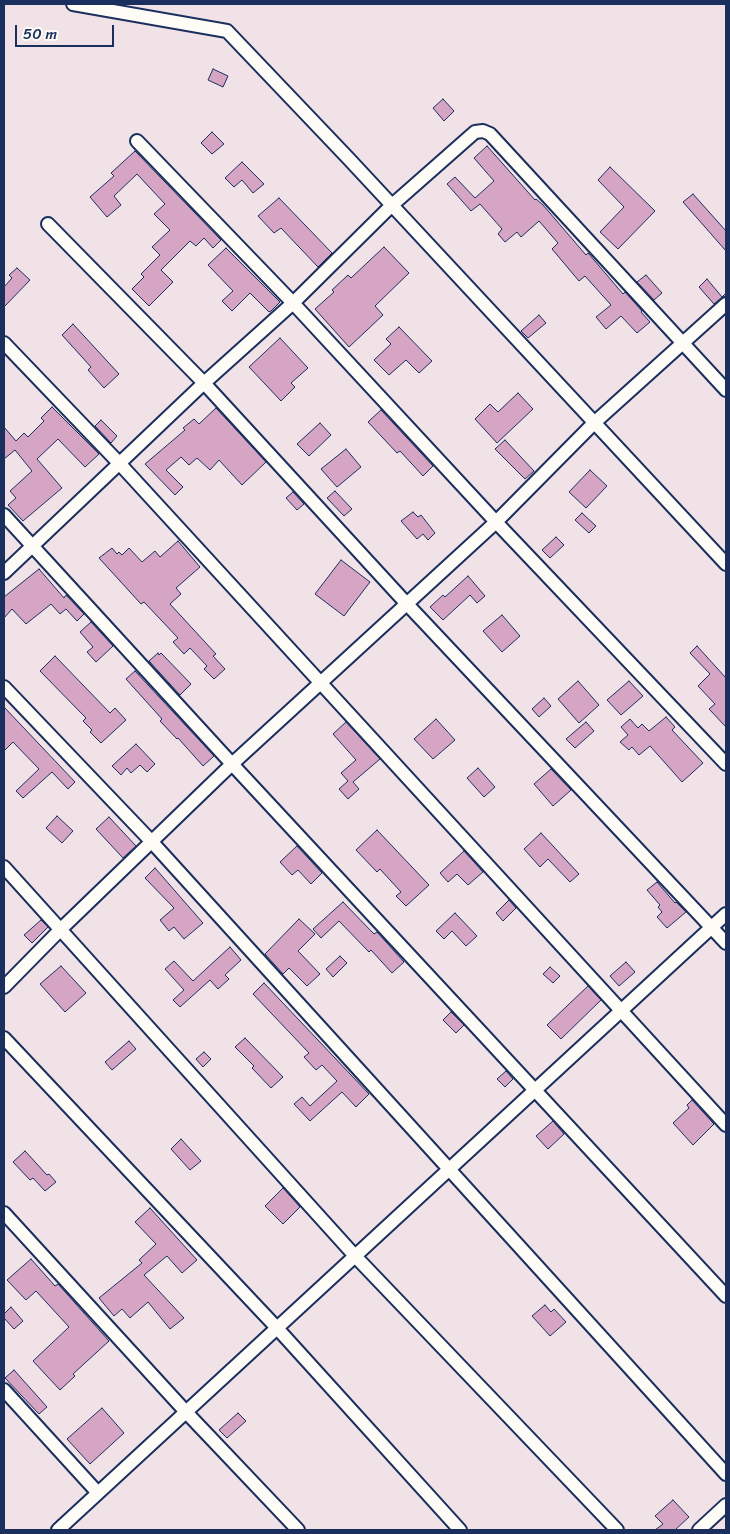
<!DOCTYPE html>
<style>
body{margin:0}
#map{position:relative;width:730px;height:1534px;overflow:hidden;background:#f1e2e8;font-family:Sriracha,sans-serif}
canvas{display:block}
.frame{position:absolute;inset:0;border:5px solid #1b2f5e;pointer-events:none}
.scale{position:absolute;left:15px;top:25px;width:99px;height:22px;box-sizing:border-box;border:2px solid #1b2f5e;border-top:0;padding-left:6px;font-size:15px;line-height:18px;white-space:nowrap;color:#1b2f5e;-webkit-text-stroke:4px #fdfcf7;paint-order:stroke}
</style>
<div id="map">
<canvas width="730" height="1534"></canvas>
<div class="frame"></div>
<div class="scale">50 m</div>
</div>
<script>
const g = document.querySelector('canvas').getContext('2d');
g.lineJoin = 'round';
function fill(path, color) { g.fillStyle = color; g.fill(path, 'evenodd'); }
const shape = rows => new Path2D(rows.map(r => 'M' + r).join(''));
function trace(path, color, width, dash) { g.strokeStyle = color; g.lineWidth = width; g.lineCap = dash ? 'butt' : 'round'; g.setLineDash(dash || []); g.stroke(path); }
const building = shape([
 [213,69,228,76,223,87,208,80,213,69],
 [443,99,454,111,444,121,433,108,443,99],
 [212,132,224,144,212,154,201,143,212,132],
 [487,146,535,200,536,199,543,205,586,255,588,253,623,294,625,292,642,311,641,312,650,322,637,333,621,316,606,329,596,317,611,305,585,276,579,281,552,249,558,243,539,221,521,237,517,232,505,242,498,234,502,229,480,204,471,211,447,184,455,177,475,198,494,181,474,158,487,146],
 [135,151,221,240,213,248,204,238,196,246,190,241,161,270,173,282,149,306,132,289,144,277,141,274,160,255,152,247,170,230,154,214,165,204,137,174,114,196,121,205,107,217,90,197,114,176,111,173,135,151],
 [242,162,264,184,253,193,242,180,234,187,225,178,242,162],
 [610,167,655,211,618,249,600,232,624,207,598,180,610,167],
 [693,194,726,231,726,251,683,202,693,194],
 [279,198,332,253,318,267,281,228,274,233,258,216,279,198],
 [384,247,409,273,375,306,383,315,349,347,315,309,334,292,332,290,348,275,351,278,384,247],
 [226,248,280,302,271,311,269,312,250,293,232,311,222,301,233,291,208,265,226,248],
 [17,268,30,280,4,307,4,287,12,278,9,275,17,268],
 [646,275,662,293,654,300,637,282,646,275],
 [707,279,722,297,726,293,726,296,721,298,714,304,699,287,707,279],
 [539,315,546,323,528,338,521,331,539,315],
 [73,324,119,374,104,388,88,370,91,367,62,335,73,324],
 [399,327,432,361,419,373,406,360,389,375,374,360,391,344,386,339,399,327],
 [280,338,308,368,291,383,295,387,281,401,249,367,280,338],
 [518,393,533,409,497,443,475,419,490,404,498,412,518,393],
 [52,407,99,454,85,467,58,439,37,459,62,488,23,521,8,505,16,498,10,491,32,471,15,450,4,459,4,427,16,441,24,433,28,437,44,421,41,418,52,407],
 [216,408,266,462,242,485,219,460,210,470,197,458,189,465,181,457,166,470,183,487,175,495,145,464,185,430,183,428,194,419,199,424,216,408],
 [381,410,433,466,423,476,400,451,397,453,368,422,381,410],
 [101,420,117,436,111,443,95,426,101,420],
 [320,423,331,435,309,456,297,444,320,423],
 [505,440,534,471,525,479,495,449,505,440],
 [346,449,361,467,337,487,321,469,346,449],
 [590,470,607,486,586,508,569,492,590,470],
 [335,491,352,509,344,516,327,498,335,491],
 [293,492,304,504,297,510,286,498,293,492],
 [413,512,418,517,421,515,435,533,428,540,423,534,417,539,401,521,413,512],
 [582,513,596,526,589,533,575,520,582,513],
 [556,537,564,545,550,558,542,550,556,537],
 [178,541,200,567,176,588,181,594,170,604,216,654,213,656,225,669,214,679,204,669,207,666,190,648,184,654,173,642,178,638,144,602,141,604,99,558,112,548,117,554,119,552,122,555,129,548,142,562,155,551,160,557,178,541],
 [341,560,370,582,344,616,315,594,341,560],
 [39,569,64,598,66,595,84,614,77,621,66,609,60,614,51,604,26,624,12,609,4,618,4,597,39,569],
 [468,576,485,596,477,603,470,595,443,620,430,607,443,595,445,597,468,576],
 [502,615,520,636,502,652,483,631,502,615],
 [91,622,113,646,96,662,87,652,93,647,80,632,91,622],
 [697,646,726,678,726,727,709,709,715,704,698,686,710,674,690,653,697,646],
 [158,653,159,655,161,653,191,684,180,695,149,661,158,653],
 [55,656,110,713,115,708,126,720,101,743,90,732,92,730,83,721,86,718,40,671,55,656],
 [135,671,214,756,203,766,178,738,177,739,160,721,162,719,126,679,135,671],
 [578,681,599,705,579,723,558,699,578,681],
 [629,681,643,696,621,715,607,700,629,681],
 [544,698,551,706,539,717,532,709,544,698],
 [4,707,75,782,68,789,52,772,23,798,16,791,39,769,13,742,4,751,4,707],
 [666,717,675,727,672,730,703,763,682,782,650,746,639,755,632,747,629,750,620,742,628,735,621,727,630,719,638,728,642,724,649,731,666,717],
 [436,719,455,740,433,759,414,739,436,719],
 [346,722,380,759,353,782,359,789,348,799,339,789,348,781,341,773,356,760,333,734,346,722],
 [586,722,594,731,575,748,566,739,586,722],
 [136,744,155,764,147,772,140,765,131,773,127,768,121,775,112,766,136,744],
 [478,768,495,787,484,797,467,778,478,768],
 [551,769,571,790,553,806,534,784,551,769],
 [57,816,73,831,62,843,46,828,57,816],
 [109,817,136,846,123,858,96,829,109,817],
 [377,830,429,885,406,906,396,896,401,892,380,869,377,872,356,850,377,830],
 [541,833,579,874,570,882,548,859,540,867,524,849,541,833],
 [297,846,322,873,311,884,298,870,292,875,280,862,297,846],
 [464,851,483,872,468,885,457,874,448,882,440,873,464,851],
 [155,868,203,923,184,939,174,927,169,931,160,920,174,908,145,878,155,868],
 [657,882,675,903,676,902,686,912,667,928,657,917,662,912,658,907,660,905,647,890,657,882],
 [509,900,516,908,503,921,496,913,509,900],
 [343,902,374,934,377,932,404,962,392,973,371,950,369,952,339,921,321,938,313,929,343,902],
 [455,913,477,936,466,946,452,931,444,939,436,931,455,913],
 [299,919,315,934,298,951,320,974,307,986,289,968,283,974,265,954,299,919],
 [41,920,48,927,32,943,24,935,41,920],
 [230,947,241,960,225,975,229,979,218,989,210,980,180,1007,173,1000,184,990,165,969,174,961,193,981,230,947],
 [340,956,347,963,333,977,326,969,340,956],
 [626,962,635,972,619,986,610,976,626,962],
 [61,966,86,993,65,1012,40,984,61,966],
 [550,967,560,976,553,983,543,974,550,967],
 [264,983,369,1094,356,1107,342,1092,310,1121,294,1104,302,1097,310,1106,337,1081,322,1065,316,1070,304,1057,309,1053,253,994,264,983],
 [588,986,601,1000,561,1039,547,1025,588,986],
 [451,1012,464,1025,456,1033,443,1020,451,1012],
 [245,1038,283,1077,271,1088,252,1068,254,1066,235,1047,245,1038],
 [129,1041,136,1049,112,1070,105,1062,129,1041],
 [204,1052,211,1059,203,1067,196,1059,204,1052],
 [506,1071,513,1079,505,1087,497,1079,506,1071],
 [692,1100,714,1124,693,1145,673,1123,689,1108,687,1105,692,1100],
 [553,1121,564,1134,548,1149,536,1136,553,1121],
 [181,1139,201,1161,190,1170,171,1149,181,1139],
 [25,1151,47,1175,49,1174,56,1182,45,1191,33,1178,30,1180,13,1162,25,1151],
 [283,1188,300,1207,283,1224,265,1206,283,1188],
 [150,1208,197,1260,182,1273,167,1256,144,1275,184,1318,170,1329,148,1302,130,1318,122,1309,114,1316,99,1298,142,1263,139,1260,156,1244,135,1222,150,1208],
 [31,1259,55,1286,58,1284,109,1341,73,1374,75,1376,60,1390,33,1361,69,1327,36,1291,26,1300,7,1280,31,1259],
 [545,1305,551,1312,554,1309,566,1322,550,1336,532,1316,545,1305],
 [11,1307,23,1321,14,1329,4,1318,4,1314,11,1307],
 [14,1370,47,1407,39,1414,5,1378,14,1370],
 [102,1408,124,1433,90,1464,67,1439,102,1408],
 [238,1413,246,1421,227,1438,219,1430,238,1413],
 [673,1500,689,1517,675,1530,655,1530,663,1524,655,1516,673,1500]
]);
fill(building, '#d6a5c4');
trace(building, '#1b2f5e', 1);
const minor = shape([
 [73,4,227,31,348,158,726,564],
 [137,141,293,303,496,522,726,764],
 [48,224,204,383,406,603,726,943],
 [4,343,119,463,726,1125],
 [4,515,232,764,726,1296],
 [4,573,204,383,293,303,391,206,475,132,483,131,490,134,726,390],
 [4,687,151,841,726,1474],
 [4,867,355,1256,617,1530],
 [4,987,61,929,232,764,496,522,594,423,726,304],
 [4,1038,277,1328,460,1530],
 [4,1213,186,1412,298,1530],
 [4,1390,98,1493],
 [58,1530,726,914],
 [699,1530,726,1505]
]);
trace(minor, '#1b2f5e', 16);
trace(minor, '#fdfcf7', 12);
</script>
